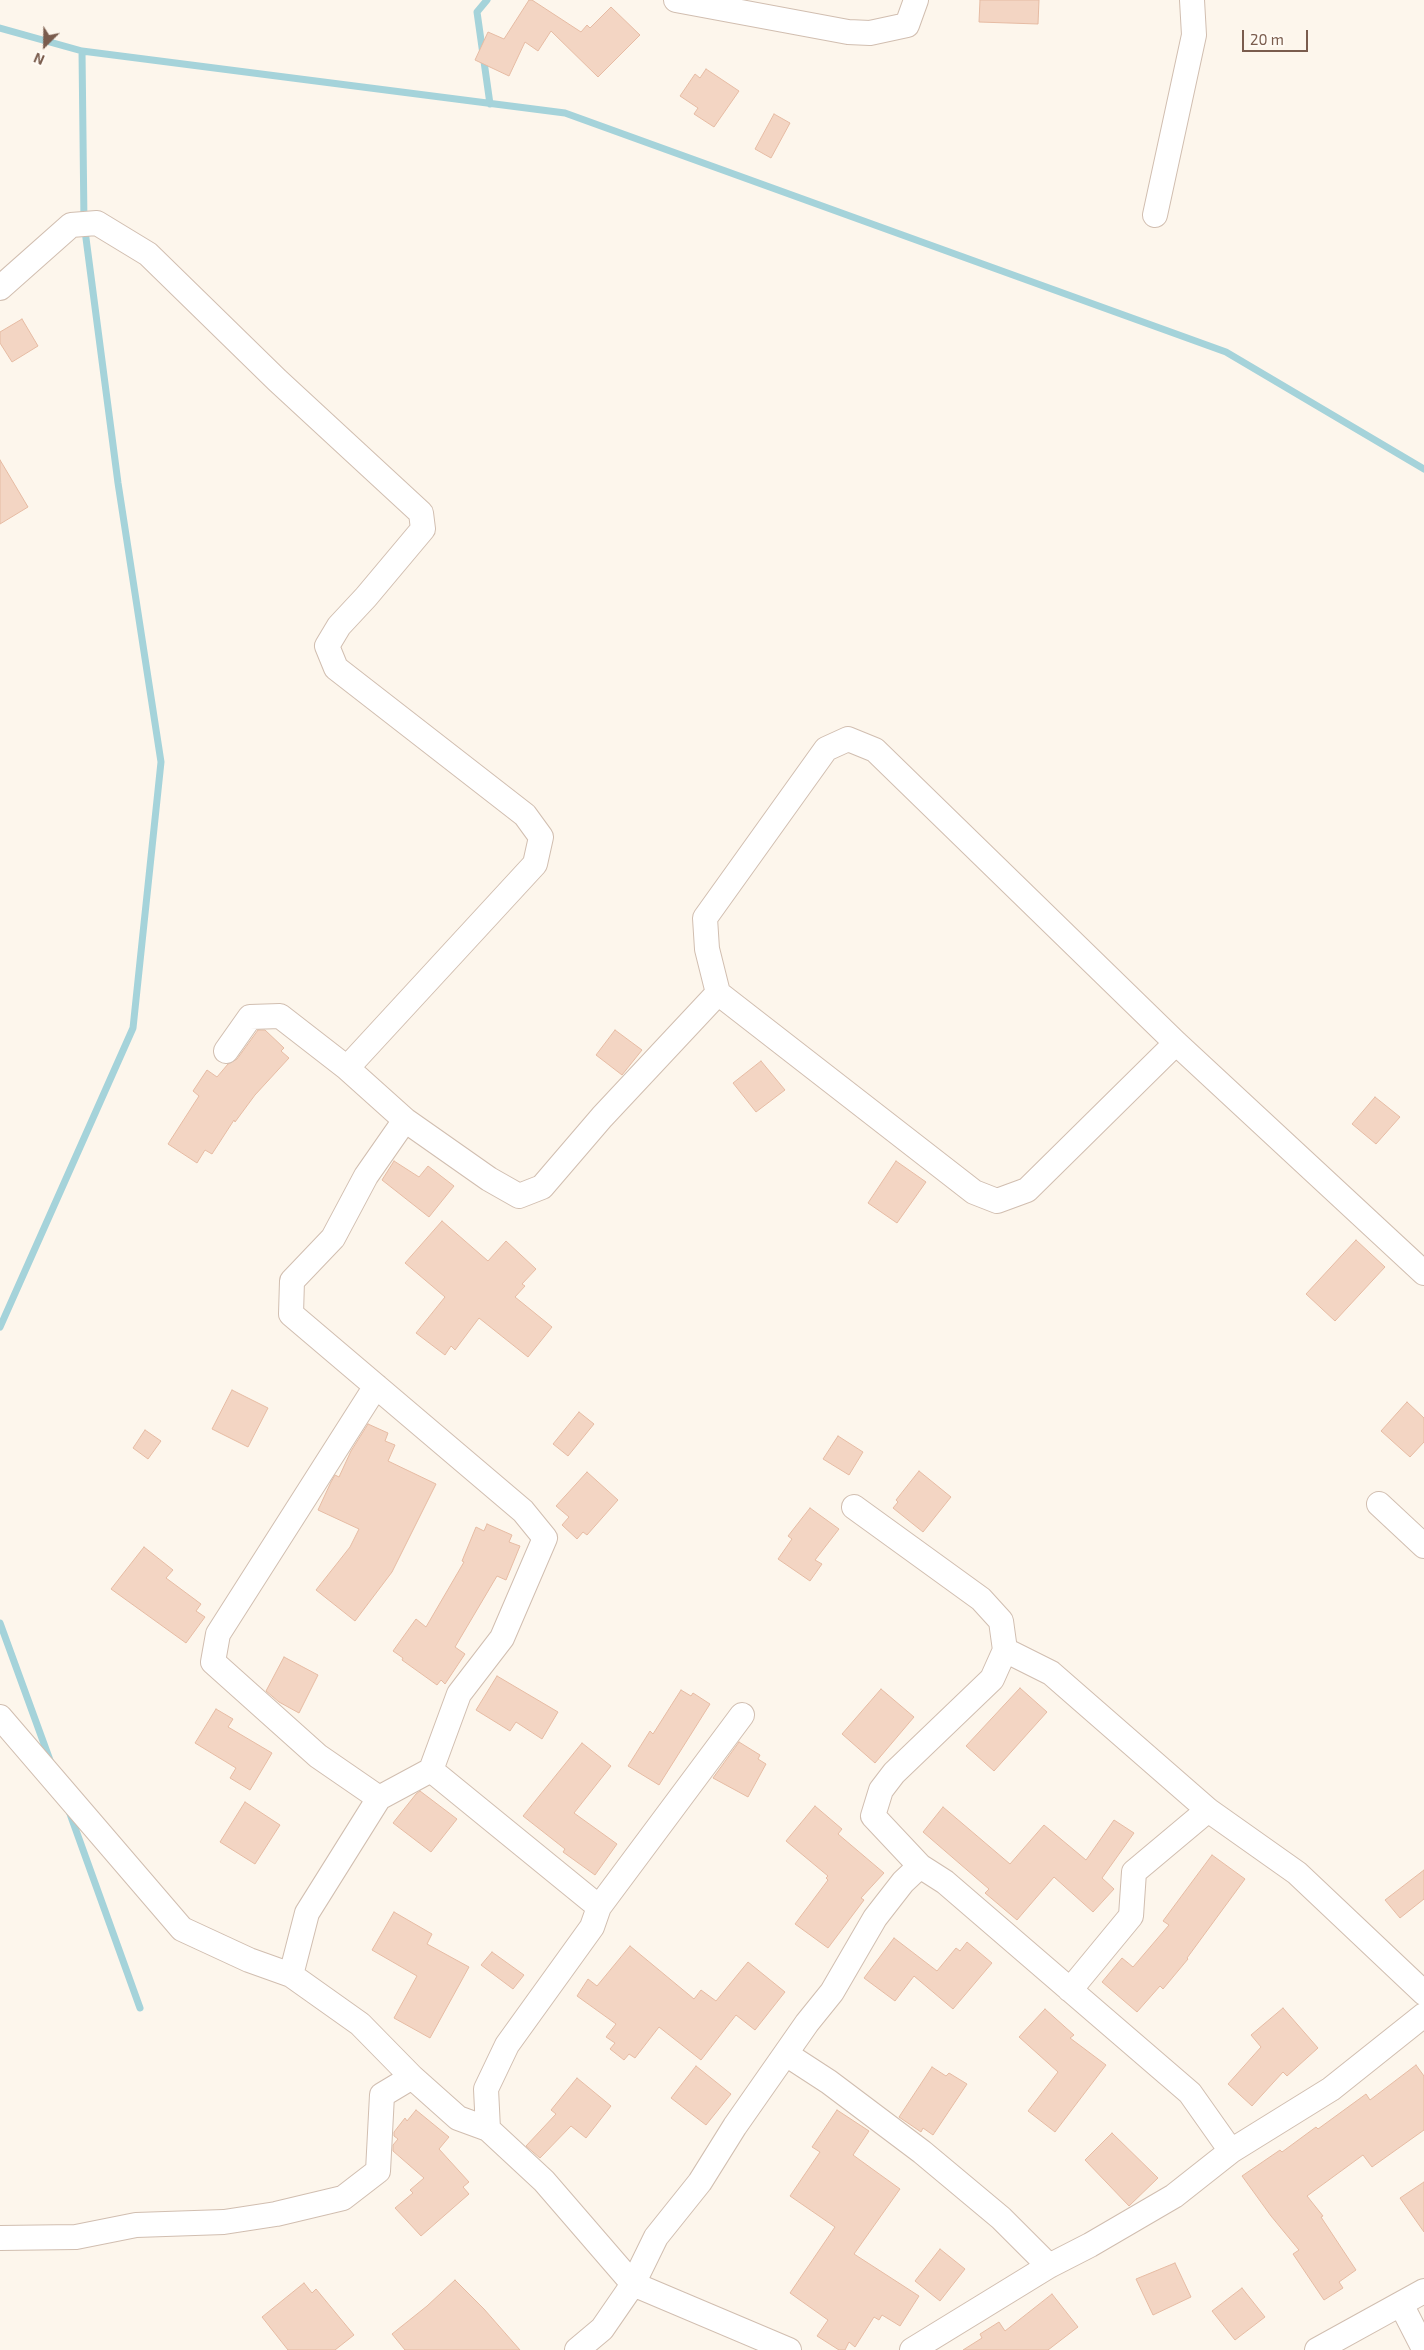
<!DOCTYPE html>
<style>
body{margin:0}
#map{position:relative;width:1424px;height:2350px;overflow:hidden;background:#fdf6ec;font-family:"Exo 2",sans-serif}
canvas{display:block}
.north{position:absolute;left:20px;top:20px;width:50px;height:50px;-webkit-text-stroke:4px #fffaf3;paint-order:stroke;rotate:203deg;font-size:14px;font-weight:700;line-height:20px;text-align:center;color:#7a5c4d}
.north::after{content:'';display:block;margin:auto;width:18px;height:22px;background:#7a5c4d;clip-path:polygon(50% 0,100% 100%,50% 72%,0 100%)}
.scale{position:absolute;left:1242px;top:30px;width:66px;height:22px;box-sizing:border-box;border:2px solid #7a5c4d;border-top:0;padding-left:6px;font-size:15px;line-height:18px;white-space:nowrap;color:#7a5c4d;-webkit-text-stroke:4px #fffaf3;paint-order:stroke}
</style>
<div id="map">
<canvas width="1424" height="2350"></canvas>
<div class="north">N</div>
<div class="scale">20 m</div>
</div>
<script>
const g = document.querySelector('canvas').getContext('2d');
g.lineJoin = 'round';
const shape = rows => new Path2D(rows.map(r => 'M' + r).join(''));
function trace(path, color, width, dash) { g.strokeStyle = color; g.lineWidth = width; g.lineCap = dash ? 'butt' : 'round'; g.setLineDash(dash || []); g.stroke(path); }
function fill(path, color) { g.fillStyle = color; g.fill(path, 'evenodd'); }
trace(shape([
 [487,0,477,12,490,104],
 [0,28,82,51,565,113,1226,352,1424,469],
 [0,1327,133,1028,161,762,118,483,84,223,82,51],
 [0,1623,51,1763],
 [69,1811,140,2008]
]), '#a5d3da', 7);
const building = shape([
 [529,0,532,0,581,32,587,25,590,28,611,7,640,35,598,77,551,31,538,51,525,42,509,76,475,60,488,32,504,39,529,0],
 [980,0,1039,0,1038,24,979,22,980,0],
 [706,69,739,91,714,127,694,114,698,108,680,96,695,74,700,78,706,69],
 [774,114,790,123,771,158,755,149,774,114],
 [22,319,38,346,12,362,0,343,0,332,22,319],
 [0,460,28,507,0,524,0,460],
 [258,1030,265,1030,284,1048,281,1051,289,1058,255,1095,235,1122,234,1120,212,1154,205,1150,197,1163,168,1144,199,1096,193,1091,207,1070,217,1077,228,1064,237,1059,258,1030],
 [615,1030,642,1050,622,1075,596,1055,615,1030],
 [761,1061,785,1090,756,1112,733,1083,761,1061],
 [1375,1097,1400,1117,1376,1144,1352,1124,1375,1097],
 [394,1161,419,1177,428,1166,454,1186,429,1217,382,1180,394,1161],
 [896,1161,926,1182,897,1223,868,1203,896,1161],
 [442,1221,488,1261,506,1241,536,1269,522,1284,525,1286,515,1297,552,1327,528,1357,479,1318,455,1350,451,1346,445,1355,416,1333,445,1297,405,1263,442,1221],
 [1356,1240,1385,1267,1335,1321,1306,1294,1356,1240],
 [232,1390,268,1408,248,1447,212,1429,232,1390],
 [1407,1402,1424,1418,1424,1442,1410,1457,1381,1431,1407,1402],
 [579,1412,594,1424,568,1456,553,1444,579,1412],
 [368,1424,388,1433,385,1441,395,1445,388,1461,436,1484,392,1572,355,1621,316,1590,350,1547,359,1529,318,1510,331,1482,335,1475,339,1477,351,1451,368,1424],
 [145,1430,161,1441,148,1459,133,1448,145,1430],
 [838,1436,863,1452,849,1475,823,1459,838,1436],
 [919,1471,951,1497,923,1532,893,1508,898,1502,896,1500,919,1471],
 [587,1472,618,1500,587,1535,583,1532,577,1539,562,1525,569,1517,556,1506,587,1472],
 [810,1508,839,1529,815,1560,822,1564,810,1581,778,1559,792,1539,788,1536,810,1508],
 [487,1524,512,1535,509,1542,520,1546,506,1580,497,1576,455,1647,465,1654,445,1684,441,1680,437,1685,402,1660,403,1658,393,1651,416,1619,426,1627,464,1562,462,1561,476,1527,484,1531,487,1524],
 [144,1547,173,1570,166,1578,201,1604,196,1611,205,1617,186,1643,111,1589,144,1547],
 [284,1657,318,1675,299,1713,279,1702,266,1691,284,1657],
 [497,1676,558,1712,542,1739,516,1722,510,1731,476,1710,497,1676],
 [1020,1688,1047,1712,994,1771,966,1746,1020,1688],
 [881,1689,914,1717,875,1763,842,1734,881,1689],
 [681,1690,691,1696,693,1693,710,1704,659,1785,628,1766,650,1731,653,1734,681,1690],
 [216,1709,233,1719,228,1727,272,1753,250,1790,230,1778,236,1768,195,1743,216,1709],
 [739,1742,760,1755,758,1759,766,1764,748,1797,713,1778,739,1742],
 [582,1743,611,1766,574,1813,617,1844,595,1875,563,1852,565,1849,523,1816,582,1743],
 [420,1791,457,1819,431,1852,393,1823,416,1794,420,1791],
 [245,1802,280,1825,255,1864,220,1842,245,1802],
 [815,1806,842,1829,838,1834,884,1873,861,1898,864,1900,828,1948,795,1924,828,1880,826,1878,828,1876,786,1841,815,1806],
 [943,1807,1010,1864,1044,1825,1086,1860,1114,1820,1134,1833,1102,1878,1114,1889,1093,1912,1054,1877,1017,1920,985,1893,989,1889,923,1832,943,1807],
 [1212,1855,1245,1879,1187,1958,1188,1959,1163,1989,1160,1986,1137,2012,1102,1982,1122,1958,1133,1967,1169,1925,1163,1921,1212,1855],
 [1424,1870,1424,1899,1400,1918,1385,1900,1424,1870],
 [394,1912,432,1934,427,1944,469,1967,430,2038,394,2018,417,1976,372,1950,394,1912],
 [894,1938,937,1971,956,1948,960,1951,967,1942,992,1963,953,2009,914,1976,895,2001,864,1978,894,1938],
 [630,1946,694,1999,701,1990,716,2001,748,1962,785,1992,755,2030,736,2015,701,2060,659,2027,635,2058,629,2054,624,2060,610,2049,615,2043,606,2037,616,2024,577,1996,588,1979,597,1986,630,1946],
 [492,1952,524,1975,513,1989,481,1965,492,1952],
 [1283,2008,1318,2048,1287,2076,1283,2072,1252,2106,1228,2084,1261,2047,1251,2035,1283,2008],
 [1045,2009,1074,2035,1070,2038,1106,2065,1055,2132,1028,2111,1058,2072,1019,2037,1045,2009],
 [1416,2065,1424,2076,1424,2130,1372,2167,1363,2155,1307,2196,1323,2216,1321,2217,1356,2270,1339,2282,1343,2288,1324,2300,1293,2254,1299,2250,1271,2216,1242,2176,1280,2150,1282,2152,1316,2127,1318,2129,1366,2094,1370,2100,1416,2065],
 [696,2066,731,2094,706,2125,671,2098,696,2066],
 [932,2067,946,2076,949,2073,967,2084,933,2135,923,2128,921,2132,899,2117,932,2067],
 [577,2078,611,2106,586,2138,571,2126,540,2158,526,2146,556,2114,551,2110,577,2078],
 [416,2110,449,2137,439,2149,469,2182,463,2187,469,2194,421,2236,395,2208,413,2193,410,2190,424,2178,393,2151,393,2145,398,2139,394,2136,394,2132,405,2118,407,2121,416,2110],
 [837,2110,869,2131,853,2155,900,2189,854,2254,919,2296,900,2326,882,2315,879,2320,874,2317,855,2347,849,2342,845,2350,839,2350,817,2336,828,2320,790,2293,835,2227,790,2196,820,2152,812,2147,837,2110],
 [1112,2133,1158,2178,1129,2206,1085,2160,1112,2133],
 [1424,2182,1424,2232,1400,2198,1424,2182],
 [940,2249,965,2269,940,2301,915,2281,940,2249],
 [1175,2263,1191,2297,1153,2315,1136,2279,1175,2263],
 [455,2280,484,2309,520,2350,405,2350,392,2334,427,2306,455,2280],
 [304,2283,312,2293,316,2289,354,2335,335,2350,288,2350,262,2317,304,2283],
 [1242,2288,1265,2317,1235,2340,1212,2311,1242,2288],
 [1052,2294,1078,2327,1048,2350,963,2350,982,2338,980,2334,999,2322,1005,2331,1052,2294]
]);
fill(building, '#f3d5c3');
trace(building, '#e6bba3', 1);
const street = shape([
 [676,0,848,32,870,33,907,25,916,0],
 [1155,215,1194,35,1192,0],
 [0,288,71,225,97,223,148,254,277,380,421,513,423,529,366,597,339,626,327,646,336,668,525,815,541,837,535,864,347,1068],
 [718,993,974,1192,997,1201,1027,1190,1176,1043],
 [226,1051,250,1017,280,1016,347,1068,405,1120,489,1179,519,1196,542,1187,602,1117,718,993,707,949,705,918,826,749,848,739,875,750,1176,1043,1424,1273],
 [376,1386,218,1634,213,1662,318,1756,379,1798],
 [1379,1504,1424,1546],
 [854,1507,981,1599,1001,1621,1005,1650,992,1679,894,1773,881,1790,873,1816,920,1866,945,1882,1190,2093,1231,2151],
 [1005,1650,1051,1673,1208,1810,1297,1873,1424,1993],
 [0,1717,182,1929,249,1960,291,1975,360,2024,412,2077,458,2118,488,2129,544,2181,633,2284,656,2237,700,2182,735,2126,807,2023,832,1992,875,1918,903,1882,920,1866],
 [431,1770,599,1907,592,1927,507,2045,486,2089,488,2129],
 [599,1907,742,1715],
 [291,1975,307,1913,379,1798,431,1770,459,1694,502,1638,545,1538,523,1511,291,1314,292,1281,333,1238,366,1176,405,1120],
 [1070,1990,1131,1916,1134,1872,1208,1810],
 [786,2054,829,2082,922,2152,1001,2218,1049,2266],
 [0,2238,76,2237,136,2225,224,2222,276,2214,343,2198,378,2171,382,2095,412,2077],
 [1401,2304,1424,2349],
 [577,2350,602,2329,633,2284,789,2350],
 [912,2350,1049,2266,1090,2245,1174,2196,1231,2151,1331,2089,1424,2015],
 [1317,2350,1424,2291]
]);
trace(street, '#d1beb0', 26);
trace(street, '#fff', 24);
</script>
